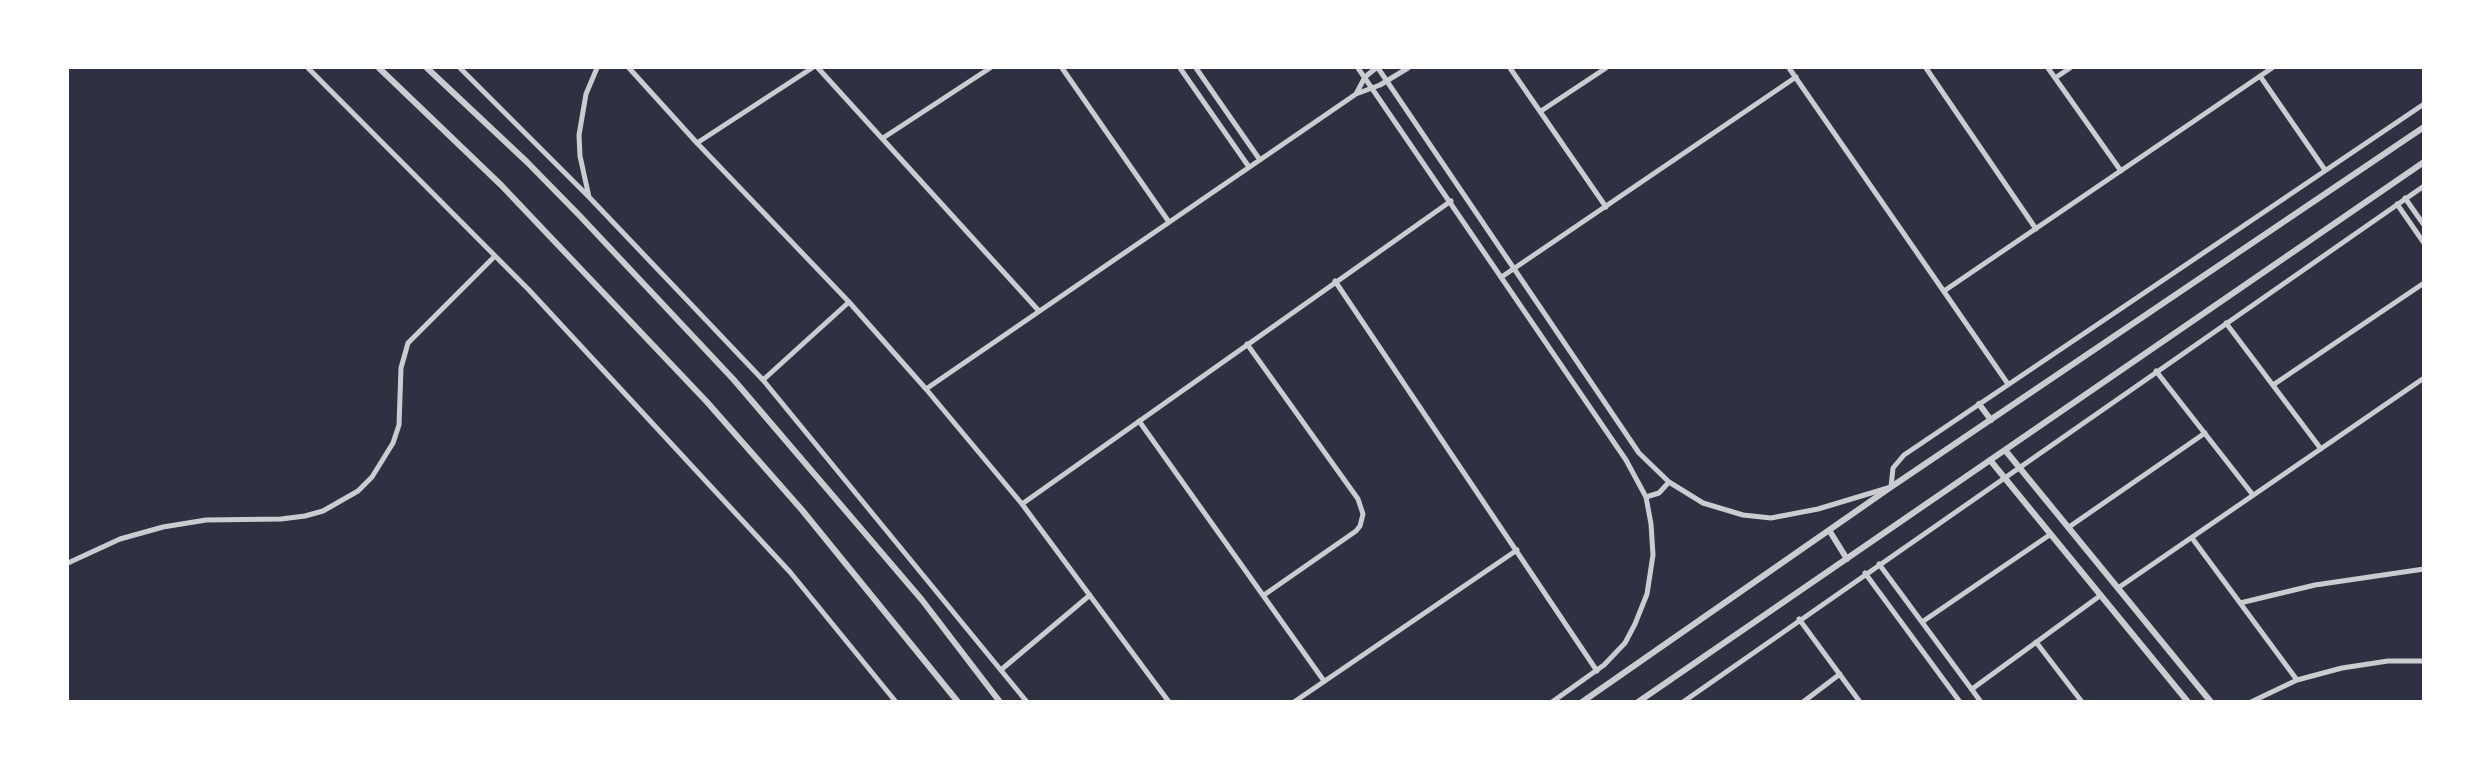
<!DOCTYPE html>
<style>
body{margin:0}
#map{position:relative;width:2491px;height:769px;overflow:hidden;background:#2d3142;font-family:"Asap Condensed",sans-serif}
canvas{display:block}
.frame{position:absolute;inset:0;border:69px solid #fff;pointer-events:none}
</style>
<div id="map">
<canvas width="2491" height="769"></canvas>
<div class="frame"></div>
</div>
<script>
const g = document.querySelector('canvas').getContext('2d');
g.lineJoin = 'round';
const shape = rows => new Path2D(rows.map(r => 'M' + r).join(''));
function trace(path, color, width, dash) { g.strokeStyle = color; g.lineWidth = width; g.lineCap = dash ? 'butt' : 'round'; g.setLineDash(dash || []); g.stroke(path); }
trace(shape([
 [308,68,529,290,790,572,896,702],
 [460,68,589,197,763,380,1027,702],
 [629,68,697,143,849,302,926,389,1022,504,1169,702],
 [818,68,1039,311],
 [1062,68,1169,222],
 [1180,68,1249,167],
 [1196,68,1260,160],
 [1358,68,1626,460,1646,497,1651,524,1653,555,1647,594,1635,624,1625,643,1604,665,1552,702],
 [1378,68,1639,453,1669,482,1703,503,1743,515,1771,518,1818,509,1891,487,1893,468,1904,455,2424,104],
 [1510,68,1606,207],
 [1789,68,2008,384],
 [1926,68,2036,229],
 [2048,68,2121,171],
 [2260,76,2325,170],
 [2055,78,2070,68],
 [1356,94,1365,77,1376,68],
 [1541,111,1606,68],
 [883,138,990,68],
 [697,143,812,68],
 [589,197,580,156,579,135,586,94,597,68],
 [2405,198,2424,225],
 [2397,204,2424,243],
 [1503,276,1796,77],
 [1335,281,1597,671],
 [1944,291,2272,68],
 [2226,323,2321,449],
 [1247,344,1358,499,1363,514,1360,526,1356,531,1264,595],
 [2156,371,2253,495],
 [763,380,849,302],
 [2273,385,2424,283],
 [926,389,1356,94,1380,85,1408,68],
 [1139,421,1324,681],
 [1646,497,1659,493,1669,482],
 [1022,504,1451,201],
 [2069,527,2205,433],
 [2192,538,2297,680],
 [68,563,120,539,163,527,206,520,281,519,305,516,323,511,358,491,372,477,393,443,399,425,401,368,408,343,495,256],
 [1879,564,1981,702],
 [1865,573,1960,702],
 [2118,588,2424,378],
 [2240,603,2315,585,2424,569],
 [1799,619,1860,702],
 [1922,622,2051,534],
 [2036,642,2082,702],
 [1002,669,1090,595],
 [1972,689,2101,595],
 [1294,702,1517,550],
 [1683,702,2424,186],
 [1803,702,1840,674],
 [2251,702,2297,680,2342,668,2388,661,2424,661]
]), '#caccd0', 5);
trace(shape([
 [379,68,501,185,707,402,802,510,958,702],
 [427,68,527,162,579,215,734,380,922,600,1000,702],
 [1979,404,1991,420],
 [2005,450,2211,702],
 [1990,460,2188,702],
 [1829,530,1847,559],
 [1582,702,1891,487,2424,127],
 [1638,702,2424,162]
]), '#caccd0', 6);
</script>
